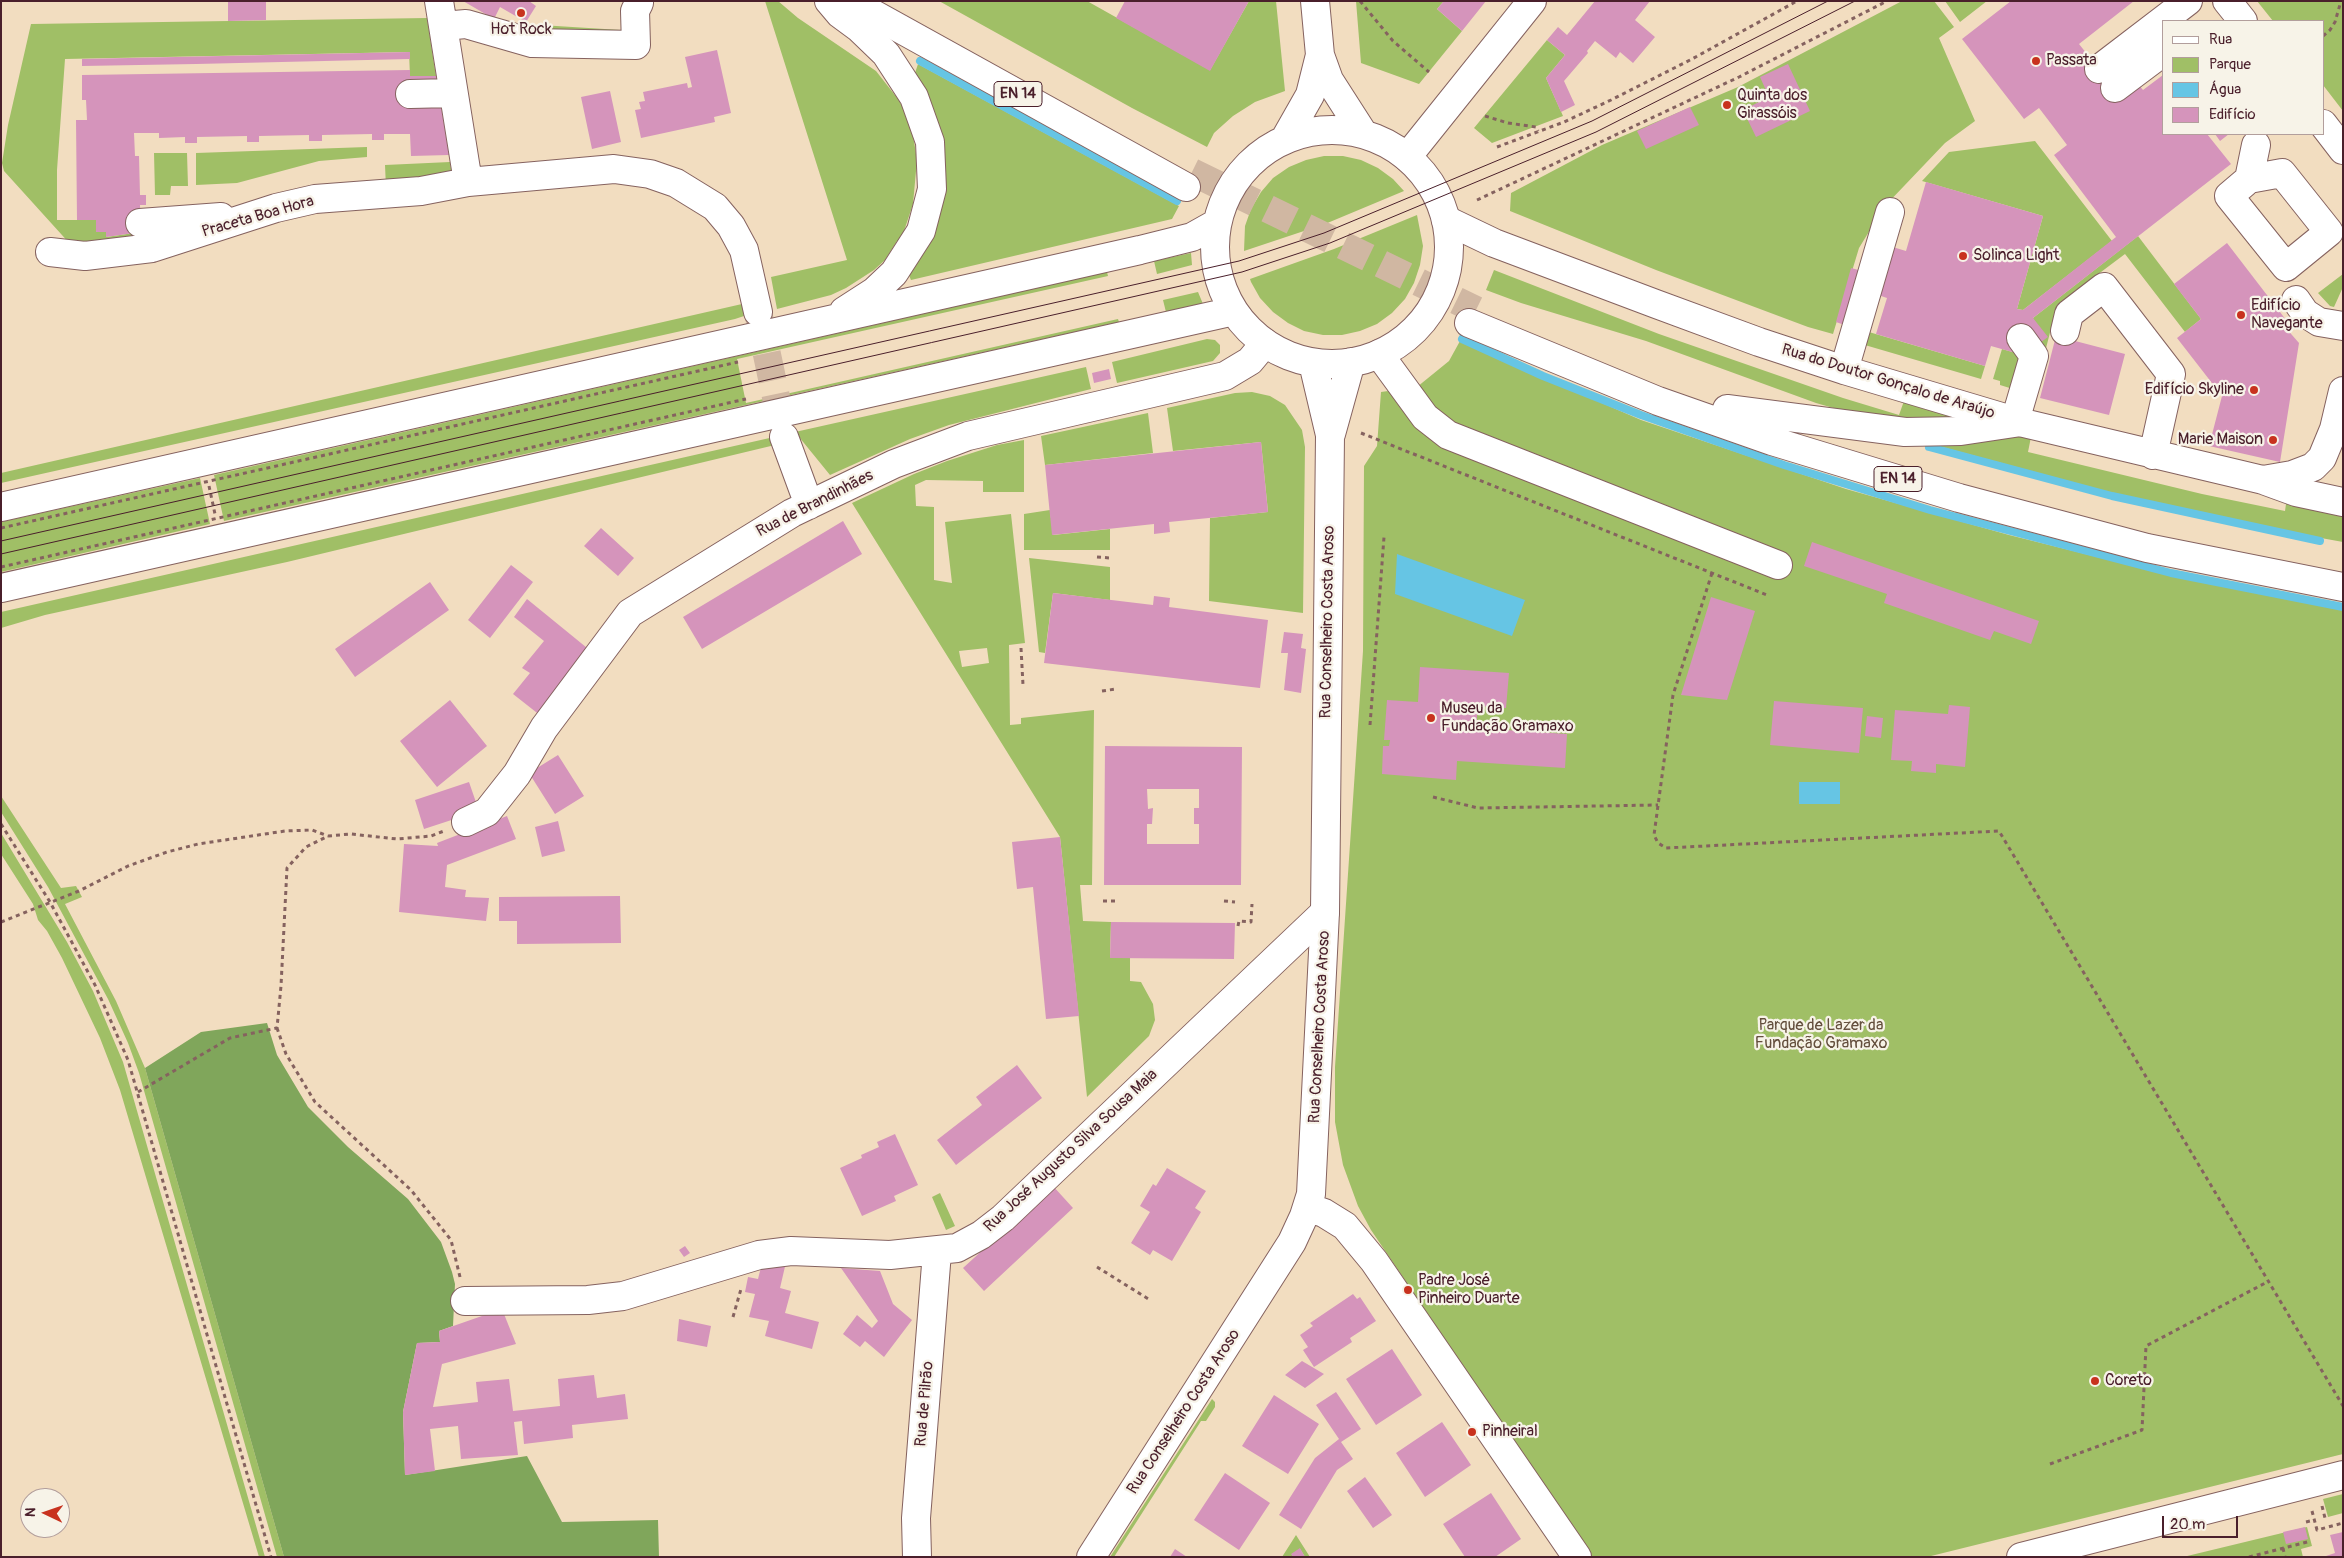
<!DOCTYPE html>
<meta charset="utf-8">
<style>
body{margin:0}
#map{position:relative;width:2344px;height:1558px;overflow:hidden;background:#f2ddc0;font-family:Pangolin,sans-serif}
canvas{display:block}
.frame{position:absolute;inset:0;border:2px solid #4a1f2b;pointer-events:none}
.legend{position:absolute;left:2162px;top:20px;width:162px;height:115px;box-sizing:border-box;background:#f7f3e8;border:1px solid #b29e9c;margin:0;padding:6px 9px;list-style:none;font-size:15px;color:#4a1f2b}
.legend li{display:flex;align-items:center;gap:10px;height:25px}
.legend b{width:25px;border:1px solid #b29e9c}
.north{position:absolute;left:20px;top:1488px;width:50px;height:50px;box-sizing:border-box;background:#f7f3e8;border:1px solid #b29e9c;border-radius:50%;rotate:273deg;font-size:14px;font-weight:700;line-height:20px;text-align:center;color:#4a1f2b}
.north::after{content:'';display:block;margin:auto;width:18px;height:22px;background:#c8321e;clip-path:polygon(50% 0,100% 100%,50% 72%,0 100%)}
.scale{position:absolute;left:2162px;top:1516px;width:76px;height:22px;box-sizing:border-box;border:2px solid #4a1f2b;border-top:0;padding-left:6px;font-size:15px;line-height:18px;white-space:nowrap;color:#4a1f2b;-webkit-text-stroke:4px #f7f3e8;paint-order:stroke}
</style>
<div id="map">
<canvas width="2344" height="1558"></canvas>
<div class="frame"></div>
<ul class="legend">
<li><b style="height:6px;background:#fff"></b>Rua</li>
<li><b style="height:14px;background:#a0bf66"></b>Parque</li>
<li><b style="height:14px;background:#66c5e4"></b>Água</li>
<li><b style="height:14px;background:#d594bb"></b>Edifício</li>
</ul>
<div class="north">N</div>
<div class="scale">20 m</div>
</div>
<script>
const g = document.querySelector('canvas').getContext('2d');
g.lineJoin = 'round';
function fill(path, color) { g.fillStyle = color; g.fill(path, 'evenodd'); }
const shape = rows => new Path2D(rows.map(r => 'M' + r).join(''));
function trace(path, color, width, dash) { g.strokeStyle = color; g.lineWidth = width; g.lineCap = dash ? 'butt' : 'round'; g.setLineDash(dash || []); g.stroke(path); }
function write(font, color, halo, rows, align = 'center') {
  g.font = font + ' Pangolin,sans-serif'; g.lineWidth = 4.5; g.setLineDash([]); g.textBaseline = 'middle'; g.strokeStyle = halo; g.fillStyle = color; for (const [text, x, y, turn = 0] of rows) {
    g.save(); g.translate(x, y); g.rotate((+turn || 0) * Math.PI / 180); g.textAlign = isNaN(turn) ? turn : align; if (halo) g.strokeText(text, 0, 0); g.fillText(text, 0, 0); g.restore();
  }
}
fill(shape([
 [765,1,778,1,798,18,876,71,898,99,906,113,912,129,917,160,913,204,898,249,897,241,885,260,874,270,846,288,831,295,777,309,771,277,847,260],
 [939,1,1087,1,1210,70,1249,1,1276,1,1285,91,1255,102,1233,116,1214,133,1207,147,1132,108],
 [1356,1,1444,1,1437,9,1462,31,1419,84,1361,63],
 [1902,1,1934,1,1954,27,1939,38,1975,121,1945,143,1884,207,1859,248,1833,334,1808,327,1656,270,1510,211,1511,193,1602,145,1738,87],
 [1945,1,1987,1,1960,22],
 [2257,1,2343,1,2343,111,2323,85,2323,21,2273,21],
 [427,18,436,76,410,76,409,52,65,59,57,170,57,220,96,220,96,232,106,232,106,237,141,232,166,238,71,245,4,171,2,163,8,125,31,24],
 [540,25,621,30,623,32,534,36],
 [1547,40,1565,55,1546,78,1563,116,1492,143,1474,128],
 [918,64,1179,206,1172,219,911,280,908,273,924,250,915,73],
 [2035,141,2112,241,2023,310,2017,309,2043,216,1922,181,1949,152],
 [367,147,367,157,319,161,237,183,196,185,196,153],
 [154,153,187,153,188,186,171,186,170,195,155,195],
 [1324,156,1343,156,1361,160,1378,168,1393,179,1404,191,1325,224,1244,251,1245,226,1251,209,1261,192,1273,178,1289,167,1306,160],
 [450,162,452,176,386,188,385,165],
 [1417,215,1423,246,1420,265,1414,283,1405,299,1392,313,1377,324,1360,331,1342,335,1323,335,1304,331,1288,323,1273,312,1260,298,1251,282,1250,279,1334,249],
 [2138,236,2201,319,2185,332,2125,254,2057,305,2043,360,2033,318],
 [1191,253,1192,265,1157,274,1154,261],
 [1494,270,1659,334,1843,398,1899,415,1904,401,1959,418,1950,423,1844,411,1816,403,1646,341,1521,303,1486,290],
 [1107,272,1108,276,737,359,746,403,1118,319,1119,322,224,521,214,475],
 [2343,274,2343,287,2334,307,2330,306,2318,293],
 [1198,292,1203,304,1166,312,1163,300],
 [742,304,744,316,735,319,1,483,1,473],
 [1862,330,1985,366,1981,379,1858,343],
 [1207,339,1215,340,1220,345,1220,353,1213,361,1117,383,1112,362],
 [1460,341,1641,420,1846,489,2009,535,2170,575,2343,609,2343,1454,1927,1557,1592,1557,1371,1230,1358,1206,1343,1165,1335,1122,1335,1067,1363,651,1364,466,1377,446,1381,392,1417,387,1449,361],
 [2002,349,2023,355,2013,389,2000,385,2000,381,1993,379],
 [1086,367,1091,389,949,425,910,439,830,475,795,432],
 [1252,392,1270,396,1285,405,1302,430,1305,447,1303,613,1209,601,1210,518,1268,512,1261,442,1173,451,1167,408,1235,393],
 [1148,413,1153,453,1045,465,1041,436],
 [2001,434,2031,437,2028,452,2202,494,2285,511,2287,497,2343,512,2343,542,2266,528,2142,501,1934,445],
 [774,437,775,445,287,562,45,615,1,628,1,612],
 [1024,440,1024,492,983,492,983,481,926,480,915,485,916,506,934,507,934,580,952,583,945,522,1011,514,1025,643,1009,645,1010,725,1021,724,1021,718,1094,710,1092,885,1080,885,1083,921,1111,922,1110,958,1130,958,1130,981,1141,982,1153,1004,1155,1020,1149,1036,1087,1097,1060,837,852,503,914,474,947,461,997,445],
 [987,648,989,663,962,667,959,651],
 [200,478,210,524,1,572,1,522],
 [1050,510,1053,535,1110,529,1110,550,1024,550,1024,514],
 [1029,558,1110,567,1110,600,1053,593,1045,653,1039,652],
 [1,796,61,888,76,886,82,897,65,904,116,1001,145,1068,284,1557,277,1557,139,1073,128,1043,108,999,48,887,1,812],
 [1,833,67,942,93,991,123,1062,265,1557,259,1557,120,1090,100,1038,62,958,47,931,38,920,33,904,1,854],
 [940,1193,955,1226,946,1230,932,1197],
 [1212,1399,1215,1402,1215,1407,1206,1421,1201,1421,1114,1557,1110,1557],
 [2343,1494,2343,1513,2328,1517,2323,1499],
 [2307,1527,2312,1546,2301,1549,2303,1557,2183,1557],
 [1296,1535,1310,1557,1305,1557,1300,1549,1294,1557,1282,1557]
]), '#a0bf66');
fill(shape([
 [267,1023,277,1055,308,1107,348,1147,408,1199,441,1242,452,1272,455,1284,453,1326,439,1331,440,1342,417,1343,403,1412,405,1475,527,1456,562,1522,658,1520,659,1557,284,1557,145,1068,201,1032]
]), '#80a65b');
fill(shape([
 [1397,554,1525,600,1512,636,1395,594],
 [1799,782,1840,782,1840,804,1799,804]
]), '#66c5e4');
trace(shape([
 [920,61,1177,201],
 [1462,339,1543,376,1641,415,1784,465,1930,510,2171,573,2343,607],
 [1929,447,2112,496,2320,541]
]), '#66c5e4', 8);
fill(shape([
 [228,1,266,1,266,20,228,21],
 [463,1,529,1,536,6,526,22,500,7,494,19],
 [1125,1,1249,1,1210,71,1116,18],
 [1444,1,1486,1,1462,31,1437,9],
 [1595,1,1650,1,1635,20,1655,37,1633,63,1620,52,1616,58,1595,41,1587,51,1588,53,1564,81,1575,105,1561,112,1546,78,1565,55,1547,40,1558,27,1567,35],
 [2011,1,2134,1,2079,44,2099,69,2137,83,2143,90,2163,75,2163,134,2207,134,2231,164,2033,318,2048,337,2023,355,1991,346,1985,366,1876,334,1887,298,1872,293,1886,245,1906,251,1926,182,2043,216,2017,309,2023,310,2116,237,2054,155,2067,145,2052,125,2039,108,2024,119,1962,39],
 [717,50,731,113,714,117,715,122,641,138,635,110,641,109,639,102,645,101,643,92,687,83,688,88,692,87,685,57],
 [410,52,410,59,196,64,82,66,82,59],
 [1788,64,1810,111,1756,137,1743,110,1769,97,1760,77],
 [410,70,410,76,436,76,449,155,411,156,410,134,384,134,384,140,372,140,372,134,322,135,322,141,309,141,309,135,259,136,259,142,247,142,247,136,197,137,197,143,185,143,185,137,159,138,159,133,134,133,135,156,139,156,140,195,146,195,146,205,140,205,141,232,106,237,106,232,96,232,96,220,77,220,76,120,87,120,86,100,82,100,82,75],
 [610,91,621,142,592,149,581,97],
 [1690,107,1699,125,1646,149,1637,131],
 [2215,134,2229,134,2220,141],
 [2227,243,2280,312,2289,324,2285,327,2299,343,2280,462,2209,446,2222,396,2177,338,2201,319,2174,284],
 [1851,268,1866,272,1850,327,1836,322],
 [2056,336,2125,354,2109,415,2040,398],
 [1109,369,1111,379,1094,383,1092,373],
 [1261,442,1268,512,1169,522,1170,532,1154,534,1154,524,1052,535,1045,465],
 [843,521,862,554,702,649,683,617],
 [601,528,634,558,618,576,584,546],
 [1812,542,2039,621,2031,644,1994,631,1990,640,1884,603,1887,594,1804,566],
 [511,565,533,582,490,638,468,620],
 [430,582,449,610,355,677,335,649],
 [1053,593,1153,605,1154,596,1170,598,1169,607,1268,620,1260,688,1044,663],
 [1711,597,1755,611,1727,700,1681,695],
 [527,599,592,652,541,716,513,694,530,673,522,668,544,641,514,617],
 [1284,632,1303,634,1301,648,1306,649,1301,693,1284,690,1288,653,1281,653],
 [1420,667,1509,673,1506,708,1478,706,1476,728,1567,734,1565,768,1457,761,1456,780,1382,774,1383,746,1389,746,1390,740,1384,740,1387,700,1418,702],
 [450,700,487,746,437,787,400,741],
 [1774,701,1863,708,1859,753,1770,745],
 [1949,705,1970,707,1965,767,1936,764,1936,773,1911,771,1912,761,1891,760,1895,710,1948,714],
 [1867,716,1883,718,1881,738,1865,736],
 [1105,746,1242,747,1241,885,1104,885],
 [1147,789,1199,789,1199,808,1194,808,1194,824,1199,824,1199,844,1147,844,1147,824,1152,824,1153,808,1148,809],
 [558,755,584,796,555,814,529,773],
 [469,782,479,811,424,829,415,800],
 [507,816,516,839,447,865,445,887,466,890,465,897,489,898,486,921,399,912,404,844,438,846,437,843],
 [558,821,565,851,542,857,535,827],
 [1060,837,1079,1016,1046,1019,1033,887,1017,889,1012,842],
 [620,896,621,943,517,944,517,921,499,921,499,897],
 [1111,922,1235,923,1234,959,1110,958],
 [1017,1065,1042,1098,956,1165,937,1140,982,1105,976,1097],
 [895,1134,918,1185,894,1196,896,1201,862,1216,840,1168,862,1158,861,1155,879,1147,877,1142],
 [1167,1168,1206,1191,1195,1208,1201,1212,1172,1261,1153,1250,1150,1255,1131,1243,1150,1212,1140,1206,1153,1184,1156,1186],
 [1053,1186,1073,1208,984,1291,963,1268],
 [685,1246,690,1253,684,1257,679,1250],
 [787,1258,780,1288,791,1291,785,1313,819,1322,812,1349,765,1336,769,1321,749,1317,755,1294,745,1292,748,1277,758,1279,762,1263],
 [841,1268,880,1271,893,1304,912,1320,884,1357,865,1341,860,1347,843,1334,857,1315,872,1328,878,1321],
 [1353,1294,1357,1299,1360,1297,1376,1321,1350,1338,1352,1342,1314,1367,1303,1350,1308,1347,1300,1335,1313,1326,1310,1323],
 [502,1309,516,1344,442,1364,433,1407,478,1402,476,1382,509,1379,513,1411,560,1406,558,1379,594,1375,597,1398,625,1394,628,1419,572,1425,573,1438,524,1444,522,1421,514,1422,518,1455,461,1459,458,1426,430,1429,435,1471,405,1475,403,1412,417,1343,440,1342,439,1331],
 [679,1319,711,1326,707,1347,677,1341],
 [1392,1349,1422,1395,1376,1425,1346,1379],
 [1302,1361,1324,1374,1305,1388,1285,1375],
 [1336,1392,1361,1429,1341,1442,1353,1459,1337,1470,1301,1529,1279,1515,1315,1458,1339,1439,1316,1405],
 [1274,1395,1319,1424,1288,1474,1242,1446],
 [1442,1422,1471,1465,1425,1497,1396,1453],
 [1225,1473,1270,1503,1239,1550,1194,1520],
 [1365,1477,1392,1515,1373,1528,1347,1491],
 [1491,1493,1521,1539,1495,1557,1465,1557,1443,1524],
 [2305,1527,2308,1539,2286,1544,2283,1532],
 [2343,1532,2343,1557,2323,1557,2335,1553,2330,1535],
 [1300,1548,1305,1557,1293,1557,1291,1554],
 [1175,1549,1187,1557,1170,1557]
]), '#d594bb');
trace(shape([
 [758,312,784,435]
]), '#d0b7a2', 28, [28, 14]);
trace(shape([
 [1192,172,1476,310]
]), '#d0b7a2', 28, [28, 14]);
const minor = shape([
 [439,1,468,182,614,169,650,174,676,183,715,207,731,226,744,250,758,312],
 [2227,1,2243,21],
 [443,26,466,24,532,43,636,45,635,11,639,3],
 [2099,69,2188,1],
 [2115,88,2163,52],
 [410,94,453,93],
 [2323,124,2343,150],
 [1407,157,1532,1],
 [2249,179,2282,173,2329,232,2286,267,2229,196,2249,179,2256,145],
 [1446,220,1494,243,1656,304,1759,342,1844,370,2015,421,2263,480,2296,492,2343,502],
 [140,223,221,217],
 [50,252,85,256,152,248,276,208,315,199,421,191,468,182],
 [2296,300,2305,313,2319,322,2343,326],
 [2065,331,2069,314,2104,287,2171,374,2153,455],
 [1379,354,1425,417,1448,435,1778,565],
 [1844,370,1890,212],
 [2015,421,2034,356,2021,338],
 [784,437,809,505],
 [2263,480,2292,475,2313,467,2322,458,2334,429,2343,391],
 [466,822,487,812,517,774,544,728,630,613,792,513,894,464,968,436,1225,376,1250,361,1265,343],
 [465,1301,588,1300,623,1296,759,1255,791,1251,890,1255,957,1248,981,1235,1003,1218,1325,912],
 [917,1557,916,1518,937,1252]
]);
const major = shape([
 [829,1,840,14,859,28,886,54,914,97,930,142,932,189,921,231,894,273,875,291,844,311],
 [1315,1,1320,55,1329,80,1363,133],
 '1215 247a117 117 0 1 1 234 0a117 117 0 1 1-234 0Z',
 [1285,139,1310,95,1320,55],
 [1331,434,1351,362],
 [1,507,1140,250,1192,237,1217,223],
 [1,588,1234,311],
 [1307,1207,1324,1213,1345,1226,1374,1261,1577,1557],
 [1091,1557,1292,1242,1304,1216,1311,1194,1325,912,1330,435,1313,363],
 [2021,1557,2343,1475]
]);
const highway = shape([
 [850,1,1186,187],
 [1469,323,1658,401,1772,441,1959,498,2147,548,2343,587],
 [1727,409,1905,432,1961,431,2021,422]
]);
trace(minor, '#85625f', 30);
trace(major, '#85625f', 30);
trace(highway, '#85625f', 30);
trace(shape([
 [1360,1,1393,41,1429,72],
 [2323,36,2330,30,2335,22,2341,1],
 [1485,116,1508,123,1536,127,1538,131],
 [1497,147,1564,122,1611,100,1692,59,1797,1],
 [1477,200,1739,77,1887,1],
 [1361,433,1767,595],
 [209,486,215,514],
 [1097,557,1110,558],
 [1712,573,1673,695,1654,835,1658,843,1666,848,1999,831,2343,1406],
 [1021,648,1023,685],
 [1102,691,1116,689],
 [1370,725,1384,537],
 [1433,797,1478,808,1658,805],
 [1,824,50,902,95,985,128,1060,271,1557],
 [1103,901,1116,901],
 [1224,901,1235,902],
 [1,922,79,891,128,866,167,852,198,844,285,831,312,830,328,836],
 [1238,926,1239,921,1251,922,1252,904],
 [277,1028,286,1054,315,1102,411,1190,451,1240,460,1277],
 [138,1092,230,1038,277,1028,281,986,287,868,306,847,328,836,351,834,397,839,431,836,444,831],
 [1097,1267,1150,1300],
 [733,1317,741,1289],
 [2050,1464,2142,1430,2146,1346,2269,1281],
 [2322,1506,2325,1518],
 [2312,1511,2317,1530,2343,1523],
 [2306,1522,2314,1520],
 [2283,1548,2285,1557],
 [2249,1557,2311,1541]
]), '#85625f', 3, [4, 4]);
trace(minor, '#fff', 28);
trace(major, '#fff', 28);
trace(highway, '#fff', 28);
trace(shape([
 [1,541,1239,261,1324,233,1592,121,1828,1],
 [1,554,1242,272,1330,243,1596,132,1855,1]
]), '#4a1f2b', 1);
trace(shape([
 [1,528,738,362],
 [1,567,746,399]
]), '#85625f', 3, [4, 4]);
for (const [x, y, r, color] of [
 [521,13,5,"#c8321e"],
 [2036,61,5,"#c8321e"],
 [1727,105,5,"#c8321e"],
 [1963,256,5,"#c8321e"],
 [2241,315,5,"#c8321e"],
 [2254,390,5,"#c8321e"],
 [2273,440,5,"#c8321e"],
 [1431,718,5,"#c8321e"],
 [1408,1290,5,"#c8321e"],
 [2095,1381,5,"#c8321e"],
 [1472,1432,5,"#c8321e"]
]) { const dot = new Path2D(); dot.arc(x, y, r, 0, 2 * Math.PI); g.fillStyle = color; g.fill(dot); trace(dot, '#f7f3e8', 2); }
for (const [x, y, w] of [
 [1018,94,48],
 [1898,479,48]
]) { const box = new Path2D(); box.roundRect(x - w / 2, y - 12.5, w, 25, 4); g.fillStyle = '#f7f3e8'; g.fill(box); trace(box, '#4a1f2b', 1); }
write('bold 15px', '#4a1f2b', null, [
 ["EN 14",1018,94],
 ["EN 14",1898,479]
]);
write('16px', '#4a1f2b', '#f7f3e8', [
 ["Hot Rock",521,30,"center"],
 ["Passata",2046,61],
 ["Quinta dos",1737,96],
 ["Girassóis",1737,114],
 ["Solinca Light",1973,256],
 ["Edifício",2251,306],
 ["Navegante",2251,324],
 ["Edifício Skyline",2244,390,"right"],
 ["Marie Maison",2263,440,"right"],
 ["Museu da",1441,709],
 ["Fundação Gramaxo",1441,727],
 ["Padre José",1418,1281],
 ["Pinheiro Duarte",1418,1299],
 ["Coreto",2105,1381],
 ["Pinheiral",1482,1432]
], 'left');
write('16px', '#4a1f2b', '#f7f3e8', [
 ["Praceta Boa Hora",258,217,-16],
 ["Rua do Doutor Gonçalo de Araújo",1888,382,17],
 ["Rua de Brandinhães",815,504,-27],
 ["Rua Conselheiro Costa Aroso",1328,622,-89],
 ["Rua Conselheiro Costa Aroso",1320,1027,-87],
 ["Rua José Augusto Silva Sousa Maia",1071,1151,-43],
 ["Rua de Pilrão",925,1404,-85],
 ["Rua Conselheiro Costa Aroso",1184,1412,-57]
]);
write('16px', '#644f3d', '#f7f3e8', [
 ["Parque de Lazer da",1821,1026],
 ["Fundação Gramaxo",1821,1044]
]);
</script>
